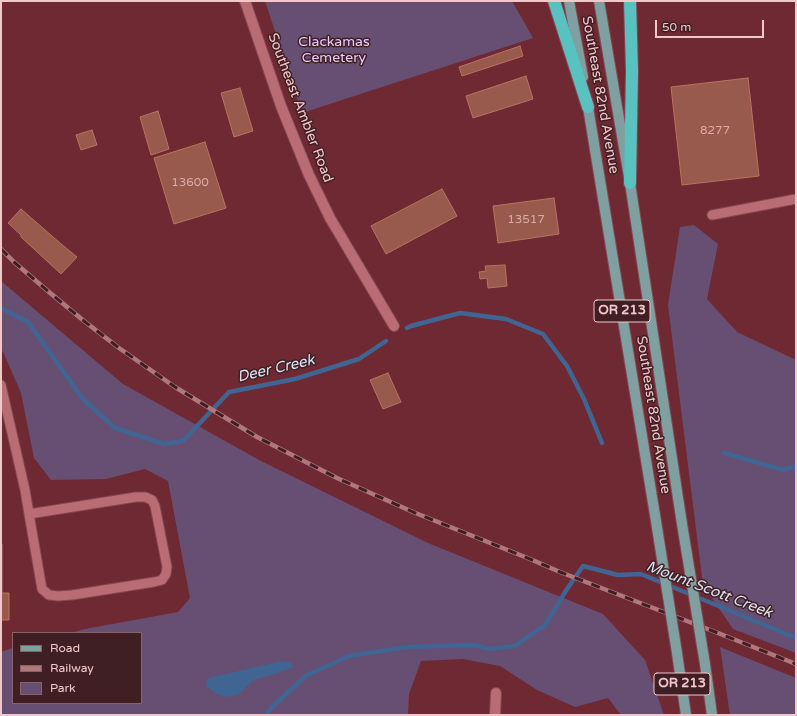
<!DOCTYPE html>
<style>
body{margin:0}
#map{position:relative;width:797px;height:716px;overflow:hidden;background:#6f2933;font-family:"Varela Round",sans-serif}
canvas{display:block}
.frame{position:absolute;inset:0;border:2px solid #f3c8ca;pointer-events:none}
.legend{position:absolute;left:12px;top:632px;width:130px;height:72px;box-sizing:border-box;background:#3f1f23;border:1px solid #876366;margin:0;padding:5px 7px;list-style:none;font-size:12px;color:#f3c8ca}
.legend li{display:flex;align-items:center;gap:8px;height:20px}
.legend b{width:20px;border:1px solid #876366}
.scale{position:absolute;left:655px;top:20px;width:109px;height:18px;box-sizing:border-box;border:2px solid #f3c8ca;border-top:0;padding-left:5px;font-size:12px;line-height:14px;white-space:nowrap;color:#f3c8ca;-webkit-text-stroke:3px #3f1f23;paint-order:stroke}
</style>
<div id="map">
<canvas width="797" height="716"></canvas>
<div class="frame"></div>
<ul class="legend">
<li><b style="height:5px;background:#7f9fa1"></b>Road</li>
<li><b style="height:5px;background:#b0777d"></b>Railway</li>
<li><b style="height:11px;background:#674e73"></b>Park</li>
</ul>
<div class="scale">50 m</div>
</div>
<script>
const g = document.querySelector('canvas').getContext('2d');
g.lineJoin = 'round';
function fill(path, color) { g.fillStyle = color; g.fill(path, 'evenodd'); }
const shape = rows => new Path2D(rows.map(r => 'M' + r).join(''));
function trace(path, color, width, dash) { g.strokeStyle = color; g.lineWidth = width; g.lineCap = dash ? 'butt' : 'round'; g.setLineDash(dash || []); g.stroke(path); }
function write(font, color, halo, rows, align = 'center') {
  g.font = font + ' "Varela Round",sans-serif'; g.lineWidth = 3; g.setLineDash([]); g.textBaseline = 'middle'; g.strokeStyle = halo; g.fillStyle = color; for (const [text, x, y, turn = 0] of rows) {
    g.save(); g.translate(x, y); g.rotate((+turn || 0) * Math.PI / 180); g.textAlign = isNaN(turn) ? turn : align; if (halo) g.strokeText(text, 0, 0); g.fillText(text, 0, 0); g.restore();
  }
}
fill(shape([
 [265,1,512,1,533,38,302,113],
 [694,225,718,244,707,299,737,332,796,360,796,653,733,629,703,585,668,305,680,227],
 [1,281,123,384,261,461,428,543,603,614,645,660,664,715,621,715,608,698,575,707,537,690,500,666,463,659,421,661,409,694,408,715,1,715,1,652,13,648,13,703,141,703,141,633,71,633,85,629,178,612,190,598,168,481,145,469,106,479,51,480,34,458,21,393,4,354,1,349],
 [720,647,796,678,796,715,730,715]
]), '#674e73');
fill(shape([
 [282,661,291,662,293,667,278,673,253,680,238,695,226,697,215,693,206,686,208,678]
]), '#406593');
trace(shape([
 [1,308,28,322,83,399,115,428,164,444,183,441,229,392,295,379,359,359,386,341],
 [407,328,411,326,460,313,506,319,543,334,567,366,584,399,602,443],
 [724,453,784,470,796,466],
 [266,715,273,706,307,675,349,656,407,647,474,645,489,649,515,646,545,625,567,589,583,566,618,575,641,574,796,638]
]), '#406593', 4.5);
const building = shape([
 [520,46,523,56,462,76,459,67,520,46],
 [526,76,533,99,473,118,466,96,526,76],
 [748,78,759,176,682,185,671,87,748,78],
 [240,88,253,131,234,137,221,93,240,88],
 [158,111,169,149,151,155,140,117,158,111],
 [92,130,97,145,81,150,76,135,92,130],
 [205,142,226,208,174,224,154,158,205,142],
 [442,189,457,216,386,254,371,226,442,189],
 [554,198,559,234,498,243,493,206,554,198],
 [21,209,60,243,77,257,61,274,21,237,21,235,8,223,21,209],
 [505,265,507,286,488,288,487,278,480,279,479,272,486,271,485,266,505,265],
 [388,373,401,402,383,409,370,380,388,373],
 [1,544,2,544,2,593,9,593,9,620,1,620,1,544]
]);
fill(building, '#975a4c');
trace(building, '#bc7260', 1);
const lane = shape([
 [712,215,796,199],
 [1,385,25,490,29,514,42,589,49,595,58,596,72,595,154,582,162,580,166,574,167,567,155,506,152,500,145,497,136,497,29,514]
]);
const street = shape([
 [245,1,281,106,309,175,330,218,394,326],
 [495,715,496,693]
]);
const primary = shape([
 [569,1,583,77],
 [599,1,630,183,682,524],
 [587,101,655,515],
 [677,653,686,715],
 [705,664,712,715]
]);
const highway = shape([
 [554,1,588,107],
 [630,183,632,71,630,1]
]);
trace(lane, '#844853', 11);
trace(street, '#844853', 12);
trace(primary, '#844853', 12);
trace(highway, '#844853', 14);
trace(lane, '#b96c73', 9);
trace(street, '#b96c73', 10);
trace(primary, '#7f9fa1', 10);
trace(highway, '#59c1c0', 12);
const rail = shape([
 [1,249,14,262,49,292,84,321,119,348,175,387,257,437,337,478,413,512,530,559,560,572,718,633,796,664]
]);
trace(rail, '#b0777d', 4.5);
trace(rail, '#3f1f23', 3, [9]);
const primaryBridge = shape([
 [655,515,677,653],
 [682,524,705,664]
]);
trace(primaryBridge, '#844853', 12, []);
trace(primaryBridge, '#7f9fa1', 10);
write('12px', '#dcacaa', null, [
 ["8277",715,131],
 ["13600",190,183],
 ["13517",526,220]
]);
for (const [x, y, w] of [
 [622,311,56],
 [682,684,56]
]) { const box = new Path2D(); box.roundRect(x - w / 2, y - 11, w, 22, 3); g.fillStyle = '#3f1f23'; g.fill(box); trace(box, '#f3c8ca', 1); }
write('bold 13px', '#f3c8ca', null, [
 ["OR 213",622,311],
 ["OR 213",682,684]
]);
write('14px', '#eacdfa', '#3f1f23', [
 ["Clackamas",334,42],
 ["Cemetery",334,58]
]);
write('14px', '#f3c8ca', '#3f1f23', [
 ["Southeast 82nd Avenue",600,95,80],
 ["Southeast Ambler Road",300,108,69],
 ["Southeast 82nd Avenue",653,415,81]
]);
write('italic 15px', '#d9e4f2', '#3f1f23', [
 ["Deer Creek",276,369,-13],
 ["Mount Scott Creek",709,590,21]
]);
</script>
